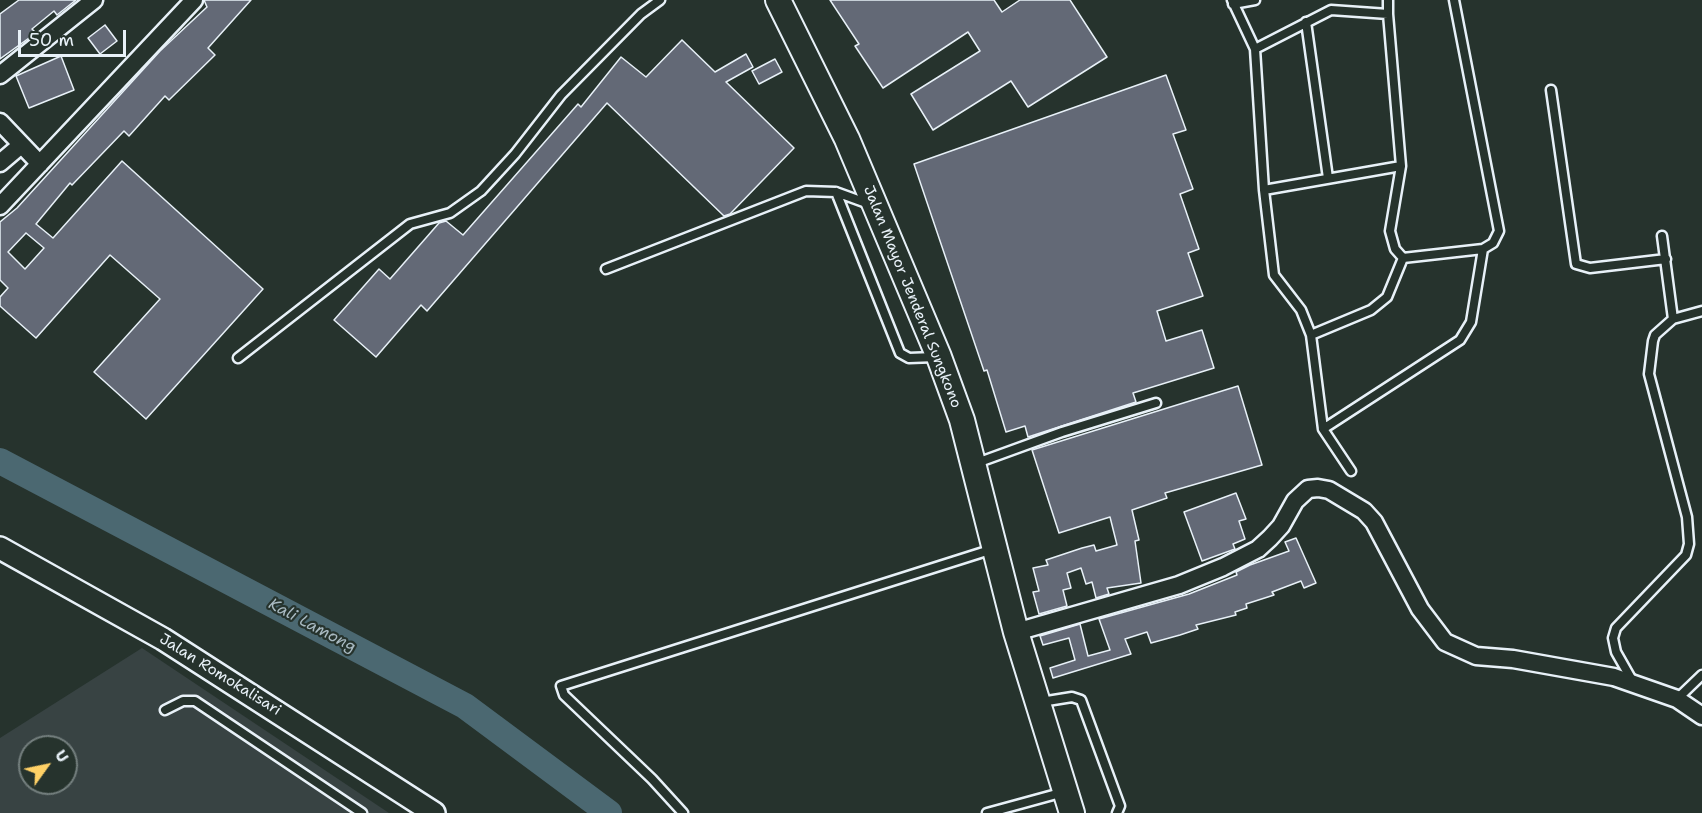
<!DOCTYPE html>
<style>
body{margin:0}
#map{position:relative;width:1702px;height:813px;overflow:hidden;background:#26332d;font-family:"Shantell Sans",sans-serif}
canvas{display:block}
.north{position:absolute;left:18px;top:735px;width:60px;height:60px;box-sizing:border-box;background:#26332d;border:2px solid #747f7e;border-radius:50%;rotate:57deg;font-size:16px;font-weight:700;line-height:24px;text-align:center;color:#e8f1f8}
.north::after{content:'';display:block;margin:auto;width:21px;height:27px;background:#ffd166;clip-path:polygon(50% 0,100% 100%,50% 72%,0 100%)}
.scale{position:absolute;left:18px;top:30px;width:108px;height:27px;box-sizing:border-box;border:3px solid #e8f1f8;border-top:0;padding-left:8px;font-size:18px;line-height:21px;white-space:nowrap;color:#e8f1f8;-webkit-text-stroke:4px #26332d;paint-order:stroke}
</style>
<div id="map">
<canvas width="1702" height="813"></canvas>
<div class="north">U</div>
<div class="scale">50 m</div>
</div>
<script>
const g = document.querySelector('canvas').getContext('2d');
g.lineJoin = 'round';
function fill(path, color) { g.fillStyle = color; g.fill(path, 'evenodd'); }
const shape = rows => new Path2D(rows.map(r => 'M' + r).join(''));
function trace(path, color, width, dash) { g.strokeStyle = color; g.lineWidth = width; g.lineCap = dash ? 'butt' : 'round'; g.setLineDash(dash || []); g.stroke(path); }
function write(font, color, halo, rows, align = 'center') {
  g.font = font + ' "Shantell Sans",sans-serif'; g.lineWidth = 4.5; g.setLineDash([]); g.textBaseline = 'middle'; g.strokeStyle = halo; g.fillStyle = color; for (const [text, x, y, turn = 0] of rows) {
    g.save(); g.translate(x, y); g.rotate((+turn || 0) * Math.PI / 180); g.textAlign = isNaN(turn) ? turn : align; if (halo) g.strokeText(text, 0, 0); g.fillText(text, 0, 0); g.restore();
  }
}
fill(shape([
 [142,648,389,813,0,813,0,738],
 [30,747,66,747,66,783,30,783]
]), '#384343');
trace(shape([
 [0,461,465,706,609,813]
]), '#4b6871', 26);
const building = shape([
 [19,0,76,0,57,15,54,11,32,29,36,33,0,59,0,14,19,0],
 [204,0,251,0,208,48,215,55,169,100,165,96,129,136,124,131,72,185,70,183,36,224,53,238,122,161,263,289,146,419,94,372,160,299,110,255,36,338,0,306,0,297,8,288,0,280,0,222,17,208,160,51,207,7,204,0],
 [26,233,44,248,25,269,8,252,26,233],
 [830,0,994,0,1002,12,1020,0,1070,0,1107,57,1028,107,1011,81,933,130,911,94,980,51,968,32,883,88,855,46,859,44,830,0],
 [105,25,117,41,100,54,88,38,105,25],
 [682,40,715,72,746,54,753,67,726,82,794,148,730,214,724,216,607,103,427,311,421,305,376,357,334,320,379,269,390,279,439,223,446,221,463,235,578,104,581,107,621,57,646,77,682,40],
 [61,56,74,90,29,108,16,76,61,56],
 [775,59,782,72,759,84,752,71,775,59],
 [1166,75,1186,130,1173,134,1193,189,1180,194,1199,249,1188,253,1203,296,1157,311,1166,341,1202,330,1214,368,1133,393,1136,402,1028,437,1025,426,1006,432,987,370,984,371,914,164,1166,75],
 [1238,386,1262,465,1165,493,1167,498,1132,510,1139,540,1135,541,1141,583,1107,588,1109,594,1096,598,1092,582,1086,584,1081,568,1067,573,1071,588,1063,590,1067,606,1039,614,1033,592,1039,591,1033,568,1048,565,1046,560,1082,548,1094,545,1096,551,1117,545,1110,517,1059,533,1032,450,1238,386],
 [1236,493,1246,519,1239,521,1245,539,1233,544,1235,549,1202,561,1184,512,1236,493],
 [1296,538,1316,583,1304,588,1301,581,1272,592,1274,595,1246,604,1247,608,1235,612,1236,615,1196,625,1198,629,1180,635,1151,643,1147,632,1125,639,1131,654,1053,678,1050,668,1075,660,1069,638,1043,645,1040,636,1080,624,1088,656,1110,650,1099,619,1189,594,1237,575,1236,572,1250,565,1289,551,1285,542,1296,538]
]);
fill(building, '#636976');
trace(building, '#e8f1f8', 1.5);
const service = shape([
 [1232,0,1255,49,1264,190,1274,275,1301,310,1311,335,1323,429,1351,471],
 [1233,4,1255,0],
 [1388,14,1401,166,1390,231,1395,249,1403,258,1483,249,1493,243,1499,231,1454,0],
 [1306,22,1328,178],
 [1255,49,1331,10,1388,14,1388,0],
 [1551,90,1576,264,1590,268,1666,259],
 [1264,190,1401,166],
 [836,192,900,353,909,358,935,357],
 [1662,236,1673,319],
 [606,269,806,191,836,192,869,204],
 [1311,335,1371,310,1387,297,1403,258],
 [238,358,410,224,450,213,481,191,515,154,561,95,641,14,660,0],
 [1323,429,1460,340,1471,322,1483,249],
 [974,464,1062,432,1156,403],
 [1633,682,1616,652,1613,638,1616,628,1686,555,1689,544,1687,517,1649,374,1653,341,1655,335,1673,319,1702,311],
 [1677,699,1702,675],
 [1041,702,1072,697,1081,700,1120,806,1117,813],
 [165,710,183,701,195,701,362,813],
 [683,813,652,779,564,695,561,686,993,549],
 [987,813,1064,792]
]);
const minor = shape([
 [0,75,94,0],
 [0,122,40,164],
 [0,163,20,146],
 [0,206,194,0],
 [1016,632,1179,585,1223,567,1258,549,1270,538,1281,526,1295,501,1308,489,1318,488,1329,490,1364,511,1374,522,1420,609,1445,642,1476,656,1513,659,1614,677,1677,699,1702,716]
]);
const tertiary = shape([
 [0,548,163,639,434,813]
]);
const secondary = shape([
 [778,0,847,139,939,357,962,420,1016,632,1072,813]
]);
trace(service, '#e8f1f8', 13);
trace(minor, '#e8f1f8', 21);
trace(tertiary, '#e8f1f8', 26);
trace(secondary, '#e8f1f8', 28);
trace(service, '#26332d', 8);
trace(minor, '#26332d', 16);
trace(tertiary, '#26332d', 21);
trace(secondary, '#26332d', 24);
write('15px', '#e8f1f8', '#26332d', [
 ["Jalan Mayor Jenderal Sungkono",912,297,68],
 ["Jalan Romokalisari",220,675,32]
]);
write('italic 16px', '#a9bac2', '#26332d', [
 ["Kali Lamong",312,626,28]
]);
</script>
